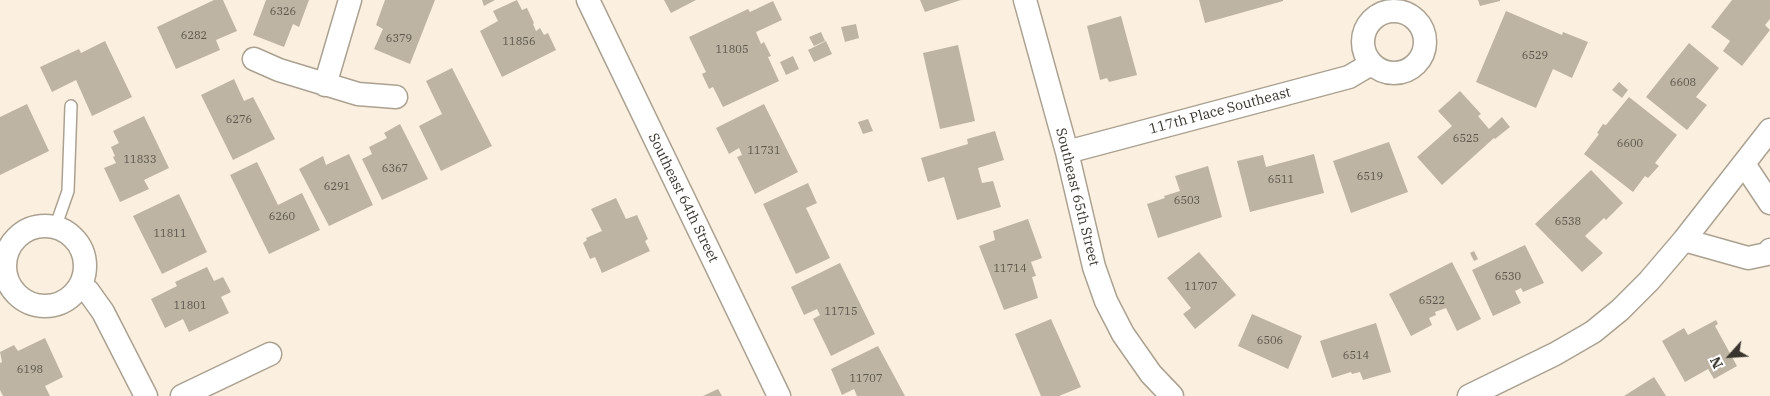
<!DOCTYPE html>
<style>
body{margin:0}
#map{position:relative;width:1770px;height:396px;overflow:hidden;background:#fbf0df;font-family:"IBM Plex Serif",serif}
canvas{display:block}
.north{position:absolute;left:1705px;top:331px;width:50px;height:50px;-webkit-text-stroke:4px #fff;paint-order:stroke;rotate:244deg;font-size:14px;font-weight:700;line-height:20px;text-align:center;color:#39352e}
.north::after{content:'';display:block;margin:auto;width:18px;height:22px;background:#39352e;clip-path:polygon(50% 0,100% 100%,50% 72%,0 100%)}
</style>
<div id="map">
<canvas width="1770" height="396"></canvas>
<div class="north">N</div>
</div>
<script>
const g = document.querySelector('canvas').getContext('2d');
g.lineJoin = 'round';
function fill(path, color) { g.fillStyle = color; g.fill(path, 'evenodd'); }
const shape = rows => new Path2D(rows.map(r => 'M' + r).join(''));
function trace(path, color, width, dash) { g.strokeStyle = color; g.lineWidth = width; g.lineCap = dash ? 'butt' : 'round'; g.setLineDash(dash || []); g.stroke(path); }
function write(font, color, halo, rows, align = 'center') {
  g.font = font + ' "IBM Plex Serif",serif'; g.lineWidth = 4.5; g.setLineDash([]); g.textBaseline = 'middle'; g.strokeStyle = halo; g.fillStyle = color; for (const [text, x, y, turn = 0] of rows) {
    g.save(); g.translate(x, y); g.rotate((+turn || 0) * Math.PI / 180); g.textAlign = isNaN(turn) ? turn : align; if (halo) g.strokeText(text, 0, 0); g.fillText(text, 0, 0); g.restore();
  }
}
fill(shape([
 [214,0,223,0,237,31,216,40,220,50,176,69,157,27],
 [266,0,309,0,299,27,293,24,284,47,253,35],
 [385,0,435,0,410,64,374,49,383,29,376,25],
 [482,0,495,0,484,6],
 [517,0,522,10,527,8,534,23,533,24,536,31,540,28,544,35,548,33,556,50,502,77,480,31,498,21,493,11],
 [664,0,696,0,671,13],
 [920,0,961,0,925,12],
 [1199,0,1283,0,1283,1,1205,23],
 [1478,0,1500,0,1500,1,1480,6],
 [1732,0,1770,0,1770,19,1765,25,1770,30,1742,66,1723,51,1730,41,1711,27],
 [773,1,782,20,756,32,761,44,764,42,771,56,768,57,779,81,723,107,713,87,709,89,702,74,706,72,689,37,748,9,750,12],
 [1506,11,1562,35,1563,32,1588,42,1572,78,1553,69,1536,108,1476,82],
 [1121,16,1137,75,1109,82,1107,78,1100,80,1087,26],
 [856,24,859,38,845,42,841,27],
 [821,32,825,41,814,46,809,37],
 [105,41,132,97,92,116,76,80,52,92,40,67,79,49,81,53],
 [826,41,832,54,814,62,808,50],
 [1689,43,1719,68,1696,97,1707,105,1687,130,1646,97],
 [958,45,975,121,940,129,923,53],
 [793,56,799,69,786,75,780,62],
 [452,68,492,146,441,171,419,126,442,114,426,81],
 [234,79,244,101,253,97,275,139,233,160,201,95],
 [1619,82,1628,90,1622,98,1612,90],
 [1460,91,1481,114,1478,116,1489,129,1502,117,1510,127,1495,139,1494,138,1442,185,1417,157,1452,126,1438,111],
 [1629,97,1677,135,1655,163,1659,166,1648,178,1645,176,1633,192,1584,154,1599,134,1597,133,1603,124,1606,125],
 [27,104,49,151,0,175,0,117],
 [764,104,798,172,755,194,737,157,742,155,739,148,729,154,716,128],
 [144,116,169,168,144,180,149,189,120,202,104,168,116,163,113,157,115,156,111,147,119,143,113,131],
 [868,119,873,131,863,134,858,122],
 [400,124,428,179,382,200,362,159,372,154,369,147,387,138,384,133],
 [995,131,1004,160,978,168,982,183,993,181,1001,207,957,220,944,177,928,182,921,158,968,144,967,139],
 [1389,142,1408,192,1351,213,1333,161],
 [349,154,373,205,329,226,299,169,323,156,326,165],
 [1314,154,1324,193,1250,212,1237,161,1263,155,1266,167],
 [257,162,278,205,302,193,320,230,269,254,230,175],
 [1208,166,1222,217,1158,238,1147,204,1165,198,1164,196,1180,191,1175,176],
 [1591,170,1623,203,1606,220,1604,218,1585,236,1603,253,1582,272,1535,224],
 [808,183,817,203,806,208,830,258,796,274,763,204],
 [179,194,207,252,162,274,133,216],
 [616,198,626,219,637,215,648,239,645,241,650,251,602,273,595,257,590,259,583,243,587,240,586,238,602,231,591,209],
 [1028,219,1042,258,1031,262,1036,276,1032,277,1038,298,1004,310,979,246,995,240,993,231],
 [1525,245,1544,283,1523,292,1521,288,1515,291,1521,303,1493,316,1472,270],
 [1474,251,1478,259,1474,261,1470,253],
 [1199,252,1236,295,1195,329,1183,314,1191,308,1167,278],
 [1452,262,1481,319,1457,331,1446,308,1435,312,1436,315,1429,318,1432,325,1411,336,1389,294],
 [840,263,875,334,831,356,813,319,820,315,817,309,804,315,791,287],
 [207,267,214,281,223,277,231,292,221,297,229,313,189,332,183,319,165,328,151,299,177,286,175,282],
 [1252,314,1302,336,1288,369,1238,346],
 [1051,319,1081,387,1059,396,1041,396,1015,334],
 [1716,320,1718,324,1715,326,1737,366,1714,379,1708,369,1685,382,1662,341,1684,328,1688,335],
 [1376,323,1391,372,1363,380,1360,372,1352,374,1351,372,1332,378,1320,341],
 [45,338,63,377,45,386,50,396,3,396,0,390,0,363,2,362,0,352,14,345,18,351],
 [878,346,905,396,857,396,854,389,842,395,831,369],
 [1654,377,1666,396,1624,396],
 [718,389,722,396,703,396]
]), '#beb4a3');
const service = shape([
 [55,228,68,191,71,106]
]);
const minor = shape([
 [588,0,779,396],
 [1025,0,1067,152,1094,267,1106,301,1123,334,1151,374,1172,396],
 '1363 42a31 31 0 1 1 62 0a31 31 0 1 1-62 0Z',
 [254,59,279,70,358,94,396,97],
 [325,85,350,0],
 [1067,152,1349,77,1371,64],
 [1744,164,1770,203],
 '5 266a40 40 0 1 1 80 0a40 40 0 1 1-80 0Z',
 [1684,240,1748,258,1767,254,1770,250],
 [80,285,88,291,103,312,146,396],
 [182,396,270,354],
 [1469,396,1555,354,1593,332,1620,310,1649,281,1684,240,1770,130]
]);
trace(service, '#aba191', 14);
trace(minor, '#aba191', 25);
trace(service, '#fff', 11);
trace(minor, '#fff', 22);
write('11px', '#5a554b', null, [
 ["6326",283,12],
 ["6282",194,36],
 ["6379",399,39],
 ["11856",519,42],
 ["11805",732,50],
 ["6529",1535,56],
 ["6608",1683,83],
 ["6276",239,120],
 ["6525",1466,139],
 ["6600",1630,144],
 ["11731",764,151],
 ["11833",140,160],
 ["6367",395,169],
 ["6519",1370,177],
 ["6511",1281,180],
 ["6291",337,187],
 ["6503",1187,201],
 ["6260",282,217],
 ["6538",1568,222],
 ["11811",170,234],
 ["11714",1010,269],
 ["6530",1508,277],
 ["11707",1201,287],
 ["6522",1432,301],
 ["11801",190,306],
 ["11715",841,312],
 ["6506",1270,341],
 ["6514",1356,356],
 ["6198",30,370],
 ["11707",866,379]
]);
write('14px', '#39352e', '#fff', [
 ["117th Place Southeast",1220,111,-15],
 ["Southeast 65th Street",1077,197,76],
 ["Southeast 64th Street",683,198,64]
]);
</script>
